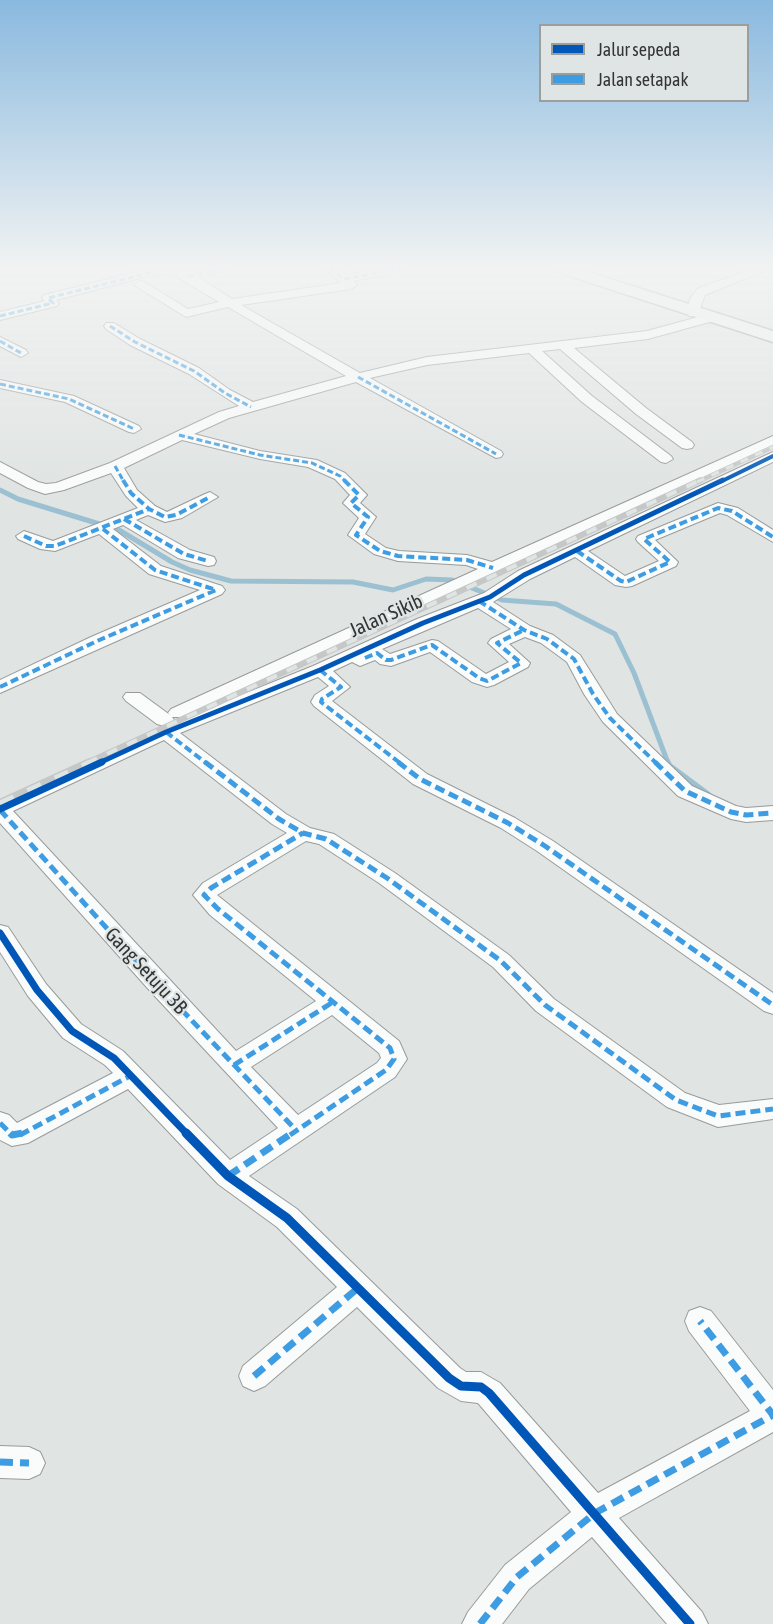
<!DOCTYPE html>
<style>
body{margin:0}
#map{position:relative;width:773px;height:1624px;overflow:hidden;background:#e0e4e3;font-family:"Asap Condensed",sans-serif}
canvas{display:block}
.legend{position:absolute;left:539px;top:24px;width:210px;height:78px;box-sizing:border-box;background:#dfe5e4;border:2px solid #9a9f9e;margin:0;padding:8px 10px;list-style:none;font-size:18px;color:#333534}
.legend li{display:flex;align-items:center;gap:12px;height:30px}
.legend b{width:30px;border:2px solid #9a9f9e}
</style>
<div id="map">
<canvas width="773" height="1624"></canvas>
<ul class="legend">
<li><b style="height:8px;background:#0057b8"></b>Jalur sepeda</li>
<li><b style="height:8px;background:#3e9de2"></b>Jalan setapak</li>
</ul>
</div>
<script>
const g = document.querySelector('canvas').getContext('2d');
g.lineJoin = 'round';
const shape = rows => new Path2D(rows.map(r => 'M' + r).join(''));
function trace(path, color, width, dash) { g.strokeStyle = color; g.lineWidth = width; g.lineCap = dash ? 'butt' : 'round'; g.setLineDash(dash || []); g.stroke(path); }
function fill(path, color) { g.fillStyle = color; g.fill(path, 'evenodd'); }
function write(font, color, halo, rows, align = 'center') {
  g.font = font + ' "Asap Condensed",sans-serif'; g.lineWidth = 4.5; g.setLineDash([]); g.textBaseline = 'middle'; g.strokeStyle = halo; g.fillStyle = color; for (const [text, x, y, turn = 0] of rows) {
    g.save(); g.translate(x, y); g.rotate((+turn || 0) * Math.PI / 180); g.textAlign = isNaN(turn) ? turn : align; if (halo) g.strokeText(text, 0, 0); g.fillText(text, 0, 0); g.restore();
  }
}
trace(shape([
 [0,490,18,499,119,530,172,562,190,570,231,581,353,582,393,590,426,579,452,580,502,600,556,604,615,634,634,673,668,763]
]), '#9bc0d2', 5);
trace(shape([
 [667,762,669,766,708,795]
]), '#9bc0d2', 7);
const minor = shape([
 [143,268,179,268,189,272,209,268,231,268,229,270,198,277,232,299,341,283,324,268,337,268,346,275,385,268,410,268,404,271,353,281,357,285,351,289,241,305,360,373,427,357,647,331,709,314,713,315,715,318,713,321,648,339,574,348,646,408,692,442,694,445,692,448,687,449,682,448,636,414,560,349,542,351,592,396,671,456,673,459,666,463,661,462,582,402,529,353,427,365,370,378,501,451,503,454,501,457,496,458,356,382,229,418,194,434,260,451,317,460,345,473,367,495,360,503,376,517,365,534,386,548,399,551,467,555,492,562,773,436,773,445,185,717,172,717,174,720,172,723,313,666,417,619,484,593,518,571,773,452,773,462,588,551,625,576,659,561,638,542,636,539,638,536,718,503,738,508,773,530,773,542,727,515,720,513,655,540,678,562,676,566,632,586,626,587,615,585,575,557,530,579,493,602,530,626,553,635,580,655,617,714,692,786,736,806,746,808,773,806,773,820,746,822,731,819,678,796,603,722,584,694,567,662,541,643,525,637,509,644,530,663,528,667,494,685,487,687,472,682,430,652,391,666,380,664,375,660,360,666,352,662,333,671,350,687,332,701,427,774,515,818,553,841,773,993,773,1014,764,1011,537,851,501,828,413,784,314,706,311,702,315,695,329,686,318,677,180,733,286,814,310,828,334,834,395,873,509,955,554,999,685,1093,719,1105,773,1099,773,1119,718,1127,667,1107,536,1011,493,967,379,883,319,844,306,841,217,895,399,1041,407,1059,395,1077,249,1176,297,1209,460,1368,466,1372,481,1372,500,1383,598,1493,750,1411,689,1331,685,1321,689,1311,700,1307,711,1311,773,1390,773,1432,619,1518,702,1612,708,1624,667,1624,592,1537,529,1589,502,1624,462,1624,468,1612,505,1565,571,1512,478,1403,461,1401,438,1388,357,1307,265,1386,254,1391,243,1386,239,1376,243,1366,337,1287,277,1227,218,1184,128,1089,28,1143,12,1146,0,1140,0,1112,9,1115,17,1123,113,1073,105,1065,63,1038,28,996,0,952,0,925,8,927,46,984,81,1024,123,1051,230,1160,278,1128,151,992,0,823,0,801,164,726,157,724,126,701,123,697,126,693,140,693,170,715,168,713,171,709,478,569,466,565,398,561,374,554,348,535,359,518,343,503,350,495,335,479,308,467,260,459,182,440,124,468,137,490,155,506,167,512,205,494,210,492,218,497,182,518,165,522,148,515,136,520,190,550,214,557,216,561,214,565,208,566,178,558,123,525,113,529,161,566,222,586,225,590,222,594,0,693,0,680,91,637,200,590,149,574,99,534,55,551,40,549,18,539,16,536,24,531,53,541,138,508,126,496,111,473,64,490,45,494,28,488,0,473,0,462,38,482,46,484,56,483,110,463,219,412,239,406,189,374,130,345,106,329,104,326,106,323,114,323,140,339,199,368,230,390,253,402,346,376,228,307,186,317,134,285,140,281,144,282,188,309,219,302,172,274,156,274,56,300,59,303,57,306,0,320,0,312,45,301,42,298,44,295,145,270,143,268],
 [478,608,511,629,491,639,488,643,509,662,486,674,438,641,432,640,390,654,382,649,478,608],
 [164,740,272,824,287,833,203,883,193,895,210,915,316,1001,236,1051,13,811,164,740],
 [332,1015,379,1053,381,1058,377,1063,298,1115,251,1067,332,1015],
 [754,268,771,268,705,295,697,316,689,316,687,313,690,299,697,289,754,268],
 [0,337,26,350,28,353,21,357,0,346,0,337],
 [0,380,74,396,139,426,141,429,134,433,129,432,65,402,0,388,0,380],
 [0,1446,29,1447,40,1452,45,1463,40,1474,29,1479,0,1478,0,1446]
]);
const secondary = shape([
 [552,268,576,268,773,331,773,342,554,271,552,268]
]);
trace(minor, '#999b9b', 2);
trace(secondary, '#999b9b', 3);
fill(minor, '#fafbfb');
fill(secondary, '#eff4f1');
const railFar2 = shape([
 [697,482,773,447]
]);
const railFar1 = shape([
 [87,763,701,480]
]);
const rail = shape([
 [0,803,90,762]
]);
trace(railFar2, '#c6c8c8', 4.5);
trace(railFar1, '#c6c8c8', 6);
trace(rail, '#c6c8c8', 8);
trace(railFar2, '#dfe5e4', 3, [8]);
trace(railFar1, '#dfe5e4', 4, [11]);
trace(rail, '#dfe5e4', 5, [15]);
trace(shape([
 [330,268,344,279,404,268],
 [188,276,225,268],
 [0,316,53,303,48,298,157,271],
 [110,326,135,342,194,371,225,393,251,407],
 [0,341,21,353],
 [358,377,496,454],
 [0,384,69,399,134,429],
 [179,435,260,455,312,463,340,476,346,482],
 [115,466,124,482]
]), '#3e9de2', 3, [6, 3]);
trace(shape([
 [123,480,131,493,149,509,165,517,176,515,210,497],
 [344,480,359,495,351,503,368,517,356,535,380,551,398,556,467,560,493,568],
 [124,519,184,554,208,561],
 [24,536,46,546,55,546,149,509],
 [577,551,621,581,626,582,670,562,644,539,718,508,732,511,773,537],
 [479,601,524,630,547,639,574,659,593,694,610,718,656,763],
 [365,658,377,653,386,660,391,660,432,645,479,678,487,681,521,663,497,643,524,630],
 [320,670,341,687,322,699,321,702,400,763],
 [0,687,97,641,216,590,155,570,103,529],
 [166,732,206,763]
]), '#3e9de2', 4, [8, 4]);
trace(shape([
 [205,762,279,819,303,833,326,839,387,878,501,961,545,1005,676,1100,718,1116,773,1109],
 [398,762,420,779,508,823,545,846,773,1005],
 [655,762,685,791,731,812,746,815,773,813],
 [0,810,159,986,295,1129],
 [234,1065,333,1002],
 [0,1123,12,1135],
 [20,1135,130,1076],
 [290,1135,386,1070,394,1059,390,1048,218,909,204,895,211,888,303,833]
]), '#3e9de2', 5, [10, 5]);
trace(shape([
 [10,1133,12,1135,23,1133],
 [228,1176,292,1133],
 [254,1376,358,1288],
 [0,1462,29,1463],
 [480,1624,517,1577,595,1513,773,1415,700,1321]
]), '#3e9de2', 7, [13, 7]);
trace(shape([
 [720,482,773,456]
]), '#0057b8', 4);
trace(shape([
 [99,763,166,732,320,670,423,623,490,597,524,575,723,480]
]), '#0057b8', 5);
trace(shape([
 [0,809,102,762],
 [0,933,37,990,72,1031,114,1058,188,1135]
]), '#0057b8', 7);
trace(shape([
 [186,1133,228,1176,287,1218,449,1378,461,1386,481,1387,489,1393,690,1624]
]), '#0057b8', 9);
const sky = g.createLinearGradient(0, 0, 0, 495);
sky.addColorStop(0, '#89b9df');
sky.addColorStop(0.54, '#f1f3f2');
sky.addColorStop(1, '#f1f3f200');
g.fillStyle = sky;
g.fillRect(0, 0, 773, 495);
write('20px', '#333534', '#dfe5e4', [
 ["Jalan Sikib",386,616,-24],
 ["Gang Setuju 3B",146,971,47]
]);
</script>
